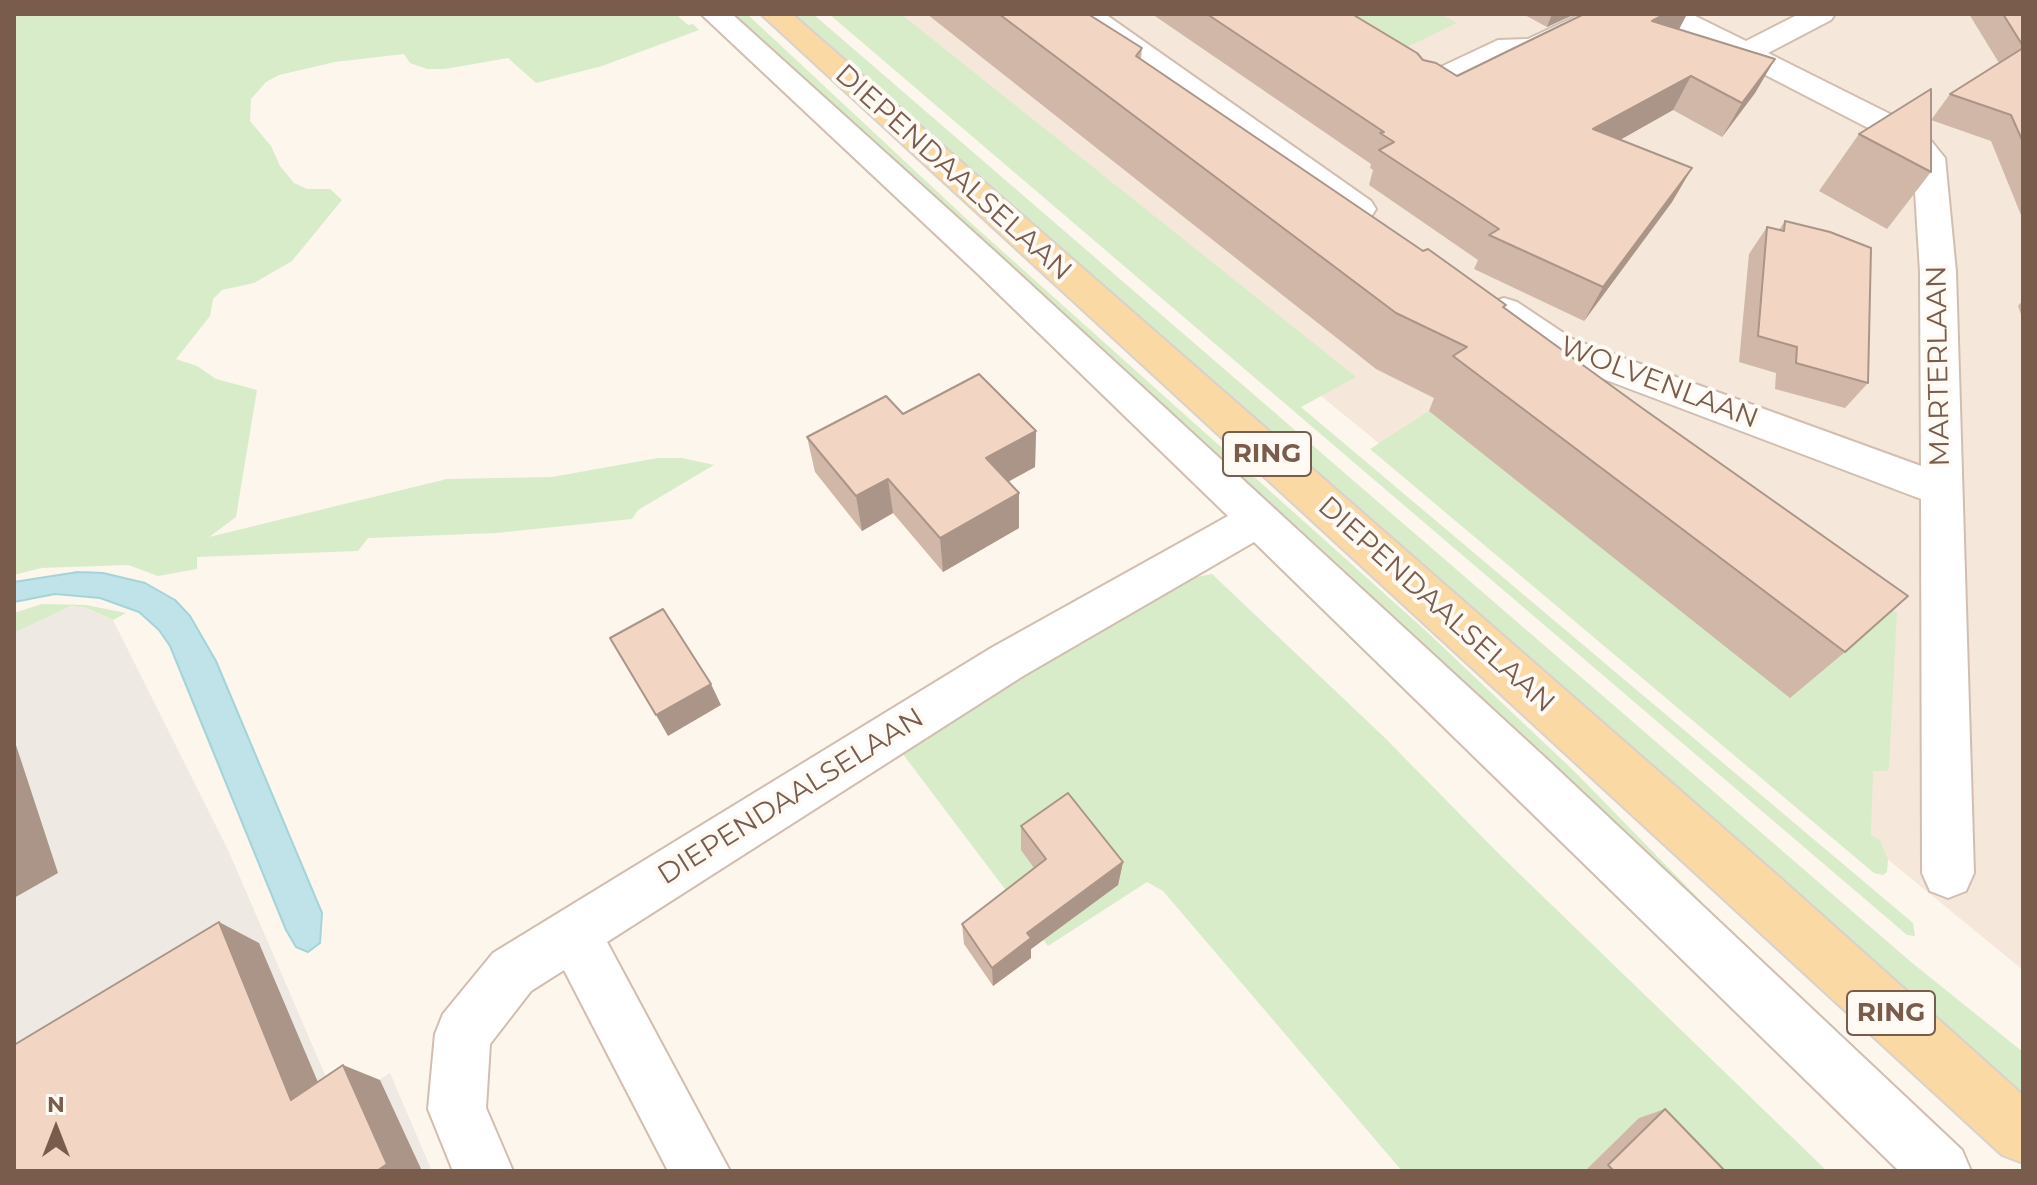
<!DOCTYPE html>
<style>
body{margin:0}
#map{position:relative;width:2037px;height:1185px;overflow:hidden;background:#fdf6ec;font-family:Montserrat,sans-serif}
canvas{display:block}
.frame{position:absolute;inset:0;border:16px solid #7a5c4d;pointer-events:none}
.north{position:absolute;left:16px;top:1089px;width:80px;height:80px;-webkit-text-stroke:6px #fffaf3;paint-order:stroke;rotate:0deg;font-size:22px;font-weight:700;line-height:32px;text-align:center;color:#7a5c4d}
.north::after{content:'';display:block;margin:auto;width:28px;height:36px;background:#7a5c4d;clip-path:polygon(50% 0,100% 100%,50% 72%,0 100%)}
</style>
<div id="map">
<canvas width="2037" height="1185"></canvas>
<div class="frame"></div>
<div class="north">N</div>
</div>
<script>
const g = document.querySelector('canvas').getContext('2d');
g.lineJoin = 'round';
function fill(path, color) { g.fillStyle = color; g.fill(path, 'evenodd'); }
const shape = rows => new Path2D(rows.map(r => 'M' + r).join(''));
function trace(path, color, width, dash) { g.strokeStyle = color; g.lineWidth = width; g.lineCap = dash ? 'butt' : 'round'; g.setLineDash(dash || []); g.stroke(path); }
function write(font, color, halo, rows, align = 'center') {
  g.font = font + ' Montserrat,sans-serif'; g.lineWidth = 8; g.setLineDash([]); g.textBaseline = 'middle'; g.strokeStyle = halo; g.fillStyle = color; for (const [text, x, y, turn = 0] of rows) {
    g.save(); g.translate(x, y); g.rotate((+turn || 0) * Math.PI / 180); g.textAlign = isNaN(turn) ? turn : align; if (halo) g.strokeText(text, 0, 0); g.fillText(text, 0, 0); g.restore();
  }
}
fill(shape([
 [854,14,2023,14,2023,970]
]), '#f5e8da');
fill(shape([
 [71,606,87,608,113,620,229,852,339,1107,390,1073,432,1171,14,1171,14,633]
]), '#efe9e4');
fill(shape([
 [14,14,676,14,688,25,693,24,699,30,602,66,536,83,508,58,445,69,427,69,410,63,404,54,335,62,279,75,266,82,251,99,250,121,271,146,280,166,294,183,307,189,330,189,342,200,292,261,254,283,222,290,213,299,210,316,176,359,197,366,216,379,257,390,236,517,209,537,447,479,552,477,658,458,682,458,714,465,638,510,632,519,496,533,368,538,358,551,197,557,197,569,158,576,128,565,41,568,14,575],
 [730,14,747,14,971,223,1425,630,1576,773,1735,936,1835,1028,1943,1138],
 [794,14,813,14,1911,962,2023,1052,2023,1092,1913,1001,1514,646],
 [829,14,901,14,1356,377,1301,407,1913,923,1915,936,1907,935],
 [1309,14,1441,14,1457,23,1382,59],
 [1429,411,1897,612,1889,766,1888,771,1873,771,1871,835,1880,840,1883,848,1888,860,1887,872,1883,875,1874,873,1370,449],
 [1212,574,1384,737,1501,856,1827,1171,1402,1171,1163,891,1147,882,1048,946,899,749,1164,583],
 [42,604,86,605,126,613,113,620,87,608,71,606,14,633,14,613]
]), '#d8ecc9');
const water = shape([
 [78,572,103,573,145,583,175,600,190,616,216,661,322,913,320,943,308,952,296,947,286,930,170,646,159,630,139,612,100,598,55,594,14,602,14,582,78,572]
]);
fill(water, '#bfe3e8');
trace(water, '#a5d3da', 2);
const minor = shape([
 [701,14,732,14,1001,257,1550,762,1962,1150,1971,1171,1899,1171,1254,542,1023,676,607,942,730,1171,668,1171,564,970,531,991,490,1044,486,1108,513,1171,453,1171,428,1109,435,1034,443,1014,493,953,991,648,1228,516,977,273,701,14],
 [1072,14,1105,14,1371,201,1376,209,1371,217,1359,220,1347,217,1076,20,1072,14],
 [1581,14,1618,14,1614,20,1542,54,1512,55,1435,92,1424,95,1413,92,1409,86,1413,80,1498,40,1528,39,1581,14],
 [1655,14,1691,14,1746,41,1799,14,1835,14,1831,20,1768,53,1898,118,1928,137,1945,158,1956,272,1974,873,1966,891,1948,898,1930,891,1922,873,1921,499,1548,358,1491,320,1486,311,1491,302,1504,298,1517,302,1574,340,1921,466,1920,272,1913,159,1906,151,1876,132,1659,20,1655,14]
]);
const major = shape([
 [761,14,792,14,1777,875,2023,1095,2023,1163,2002,1155,761,14]
]);
trace(minor, '#d1beb0', 4);
trace(major, '#dad1cd', 4);
fill(minor, '#fff');
fill(major, '#fbd9a5');
fill(shape([
 [927,14,1088,14,1142,48,1141,59,1423,251,1506,305,1504,308,1845,652,1790,698,1429,411,1434,398,1376,369],
 [1152,14,1352,14,1423,60,1457,76,1584,14,1687,14,1679,29,1775,59,1755,93,1722,137,1673,110,1620,140,1692,168,1672,202,1584,321,1474,269,1478,260,1369,185,1373,170,1370,168,1371,164],
 [1523,14,1575,14,1547,27],
 [1969,14,2023,14,2023,220,1991,141,1931,120,1950,94,1999,63],
 [1859,134,1931,172,1887,229,1819,191],
 [1785,221,1868,383,1845,408,1775,389,1776,373,1739,362,1749,254,1767,227,1779,230],
 [2023,300,2023,320,2018,306],
 [903,414,1036,431,1035,467,1008,481,1019,493,1019,528,943,572,893,513,862,531,815,472,807,437],
 [1021,826,1123,862,1118,885,1031,949,1031,958,993,986,964,944,962,924,1034,868,1021,850],
 [1665,1109,1725,1171,1585,1171,1639,1118]
]), '#d1b7a8');
fill(shape([
 [1552,14,1575,14,1547,27],
 [1665,14,1687,14,1677,33,1652,21],
 [1775,59,1755,93,1722,137,1742,103],
 [1691,76,1673,110,1577,164,1593,129],
 [1692,168,1672,202,1584,321,1603,287],
 [1036,431,1035,467,988,493,986,458],
 [888,479,893,513,862,531,856,496],
 [1019,493,1019,528,943,572,940,538],
 [711,684,721,705,668,736,656,715],
 [14,739,58,873,14,898],
 [1123,862,1118,885,1031,949,1031,958,993,986,992,968,1027,933],
 [219,922,259,943,331,1113,291,1100],
 [343,1065,380,1080,422,1171,377,1171]
]), '#aa9588');
const building = shape([
 [999,14,1088,14,1142,48,1136,56,1423,251,1428,249,1506,305,1503,307,1642,408,1908,596,1845,652,1453,356,1467,347,1396,313,999,14],
 [1207,14,1352,14,1417,53,1423,60,1436,63,1457,76,1584,14,1665,14,1652,21,1775,59,1742,103,1691,76,1593,129,1692,168,1603,287,1489,235,1499,229,1379,150,1394,142,1380,133,1384,132,1207,14],
 [2003,14,2023,14,2023,46,2003,14],
 [2023,48,2023,142,2011,115,1950,94,2023,48],
 [1931,89,1931,172,1859,134,1931,89],
 [1785,221,1830,232,1871,248,1868,383,1796,363,1797,347,1758,336,1767,227,1784,231,1785,221],
 [979,374,1036,431,986,458,1019,493,940,538,888,479,856,496,807,437,886,396,903,414,979,374],
 [663,609,711,684,656,715,610,638,663,609],
 [1068,793,1123,862,1027,933,1031,938,992,968,962,924,1046,859,1021,826,1068,793],
 [219,922,291,1100,343,1065,387,1164,377,1171,14,1171,14,1045,219,922],
 [1665,1109,1725,1171,1614,1171,1608,1165,1665,1109]
]);
fill(building, '#f3d5c3');
trace(building, '#aa9588', 2);
for (const [x, y, w] of [
 [1267,454,88],
 [1891,1013,88]
]) { const box = new Path2D(); box.roundRect(x - w / 2, y - 22, w, 44, 6); g.fillStyle = '#fffaf3'; g.fill(box); trace(box, '#7a5c4d', 2); }
write('bold 26px', '#7a5c4d', null, [
 ["RING",1267,454],
 ["RING",1891,1013]
]);
write('28px', '#7a5c4d', '#fffaf3', [
 ["DIEPENDAALSELAAN",953,173,42],
 ["MARTERLAAN",1939,366,-91],
 ["WOLVENLAAN",1659,383,21],
 ["DIEPENDAALSELAAN",1436,605,42],
 ["DIEPENDAALSELAAN",791,797,-32]
]);
</script>
